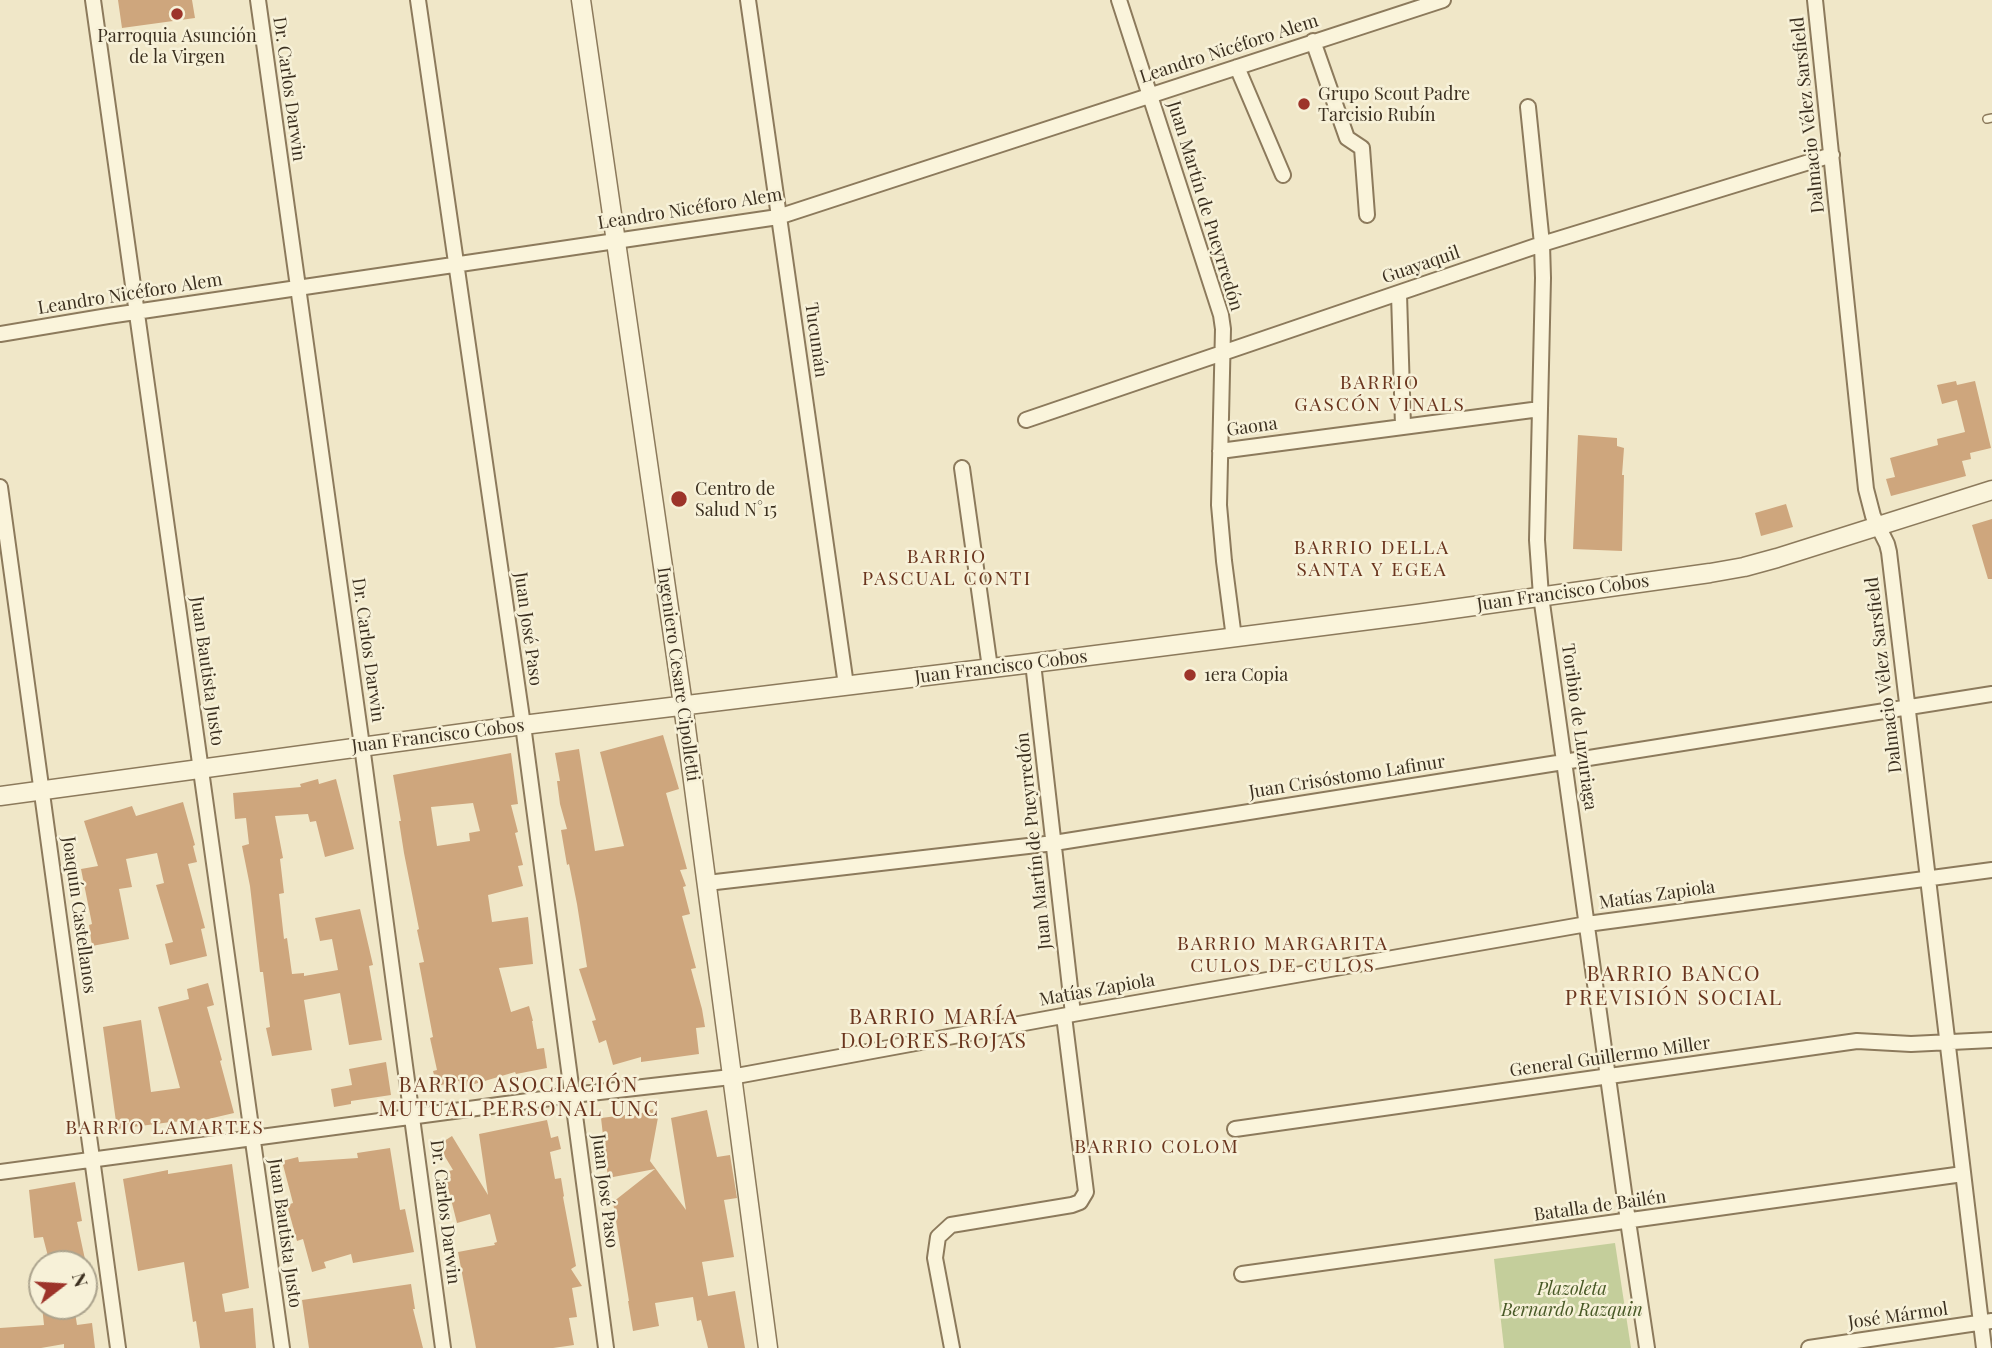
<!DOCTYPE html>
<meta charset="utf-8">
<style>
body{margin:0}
#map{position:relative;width:1992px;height:1348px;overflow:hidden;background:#f0e7c8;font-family:"Playfair Display",serif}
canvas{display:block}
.north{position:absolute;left:28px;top:1250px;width:70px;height:70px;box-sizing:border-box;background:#f7f1d8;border:2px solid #aca48e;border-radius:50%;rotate:73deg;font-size:19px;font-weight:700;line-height:28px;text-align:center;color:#3c3020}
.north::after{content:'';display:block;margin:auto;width:24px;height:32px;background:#9d342a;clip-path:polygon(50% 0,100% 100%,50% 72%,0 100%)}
</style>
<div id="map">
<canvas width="1992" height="1348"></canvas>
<div class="north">N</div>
</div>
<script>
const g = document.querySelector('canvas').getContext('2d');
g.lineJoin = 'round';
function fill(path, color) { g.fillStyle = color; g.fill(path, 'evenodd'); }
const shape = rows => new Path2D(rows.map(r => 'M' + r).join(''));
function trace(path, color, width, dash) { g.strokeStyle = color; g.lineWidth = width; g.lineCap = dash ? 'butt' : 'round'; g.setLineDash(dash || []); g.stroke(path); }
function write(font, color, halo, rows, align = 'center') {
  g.font = font + ' "Playfair Display",serif'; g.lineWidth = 5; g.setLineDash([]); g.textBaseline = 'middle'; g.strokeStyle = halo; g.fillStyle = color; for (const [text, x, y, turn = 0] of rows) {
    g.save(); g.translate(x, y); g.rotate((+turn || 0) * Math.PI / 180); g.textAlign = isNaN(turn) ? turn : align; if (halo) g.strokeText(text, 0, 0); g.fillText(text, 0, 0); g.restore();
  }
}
fill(shape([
 [1615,1243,1631,1348,1504,1348,1494,1259]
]), '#c4ce9b');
fill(shape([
 [118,0,192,0,195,18,122,28],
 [1956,381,1957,385,1975,381,1991,448,1970,453,1971,459,1962,461,1966,476,1891,496,1886,479,1895,477,1890,458,1938,445,1937,439,1965,432,1957,400,1942,404,1937,385],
 [1578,435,1617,438,1617,446,1624,448,1622,475,1624,475,1622,551,1573,549],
 [1786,504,1793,527,1761,536,1755,513],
 [1992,519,1992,579,1988,579,1972,525],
 [663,735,679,789,666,793,687,869,680,870,686,886,683,887,690,914,682,916,696,968,691,969,702,1009,705,1027,696,1028,699,1054,641,1062,641,1057,613,1065,606,1040,599,1043,592,1021,596,1020,579,969,587,967,577,904,569,864,567,865,561,830,567,829,560,804,557,781,560,781,555,753,579,749,595,851,624,846,600,752],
 [511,753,518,804,511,805,518,832,515,833,523,865,518,866,523,886,488,895,492,922,528,917,533,964,499,968,511,1012,529,1006,533,1021,532,1021,537,1049,544,1048,547,1068,516,1074,515,1072,461,1088,459,1081,437,1086,433,1071,437,1070,430,1038,433,1037,419,963,424,962,417,930,419,929,404,853,399,821,401,821,393,775],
 [473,803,480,831,469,833,470,841,437,846,431,807],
 [318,779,319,784,336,779,354,849,325,857,316,821,310,822,308,814,275,816,283,858,280,859,284,893,279,894,284,939,287,938,292,974,304,973,304,976,338,970,332,939,320,941,315,918,360,909,373,965,369,966,382,1040,349,1045,340,993,304,1000,312,1050,272,1056,266,1028,270,1027,263,972,260,972,250,886,242,846,249,844,246,818,235,819,233,793,301,787,300,784],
 [183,802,195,845,193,846,197,862,188,864,205,928,201,929,207,956,170,965,165,944,173,942,156,885,164,883,157,853,126,859,132,887,119,889,129,939,92,946,89,925,92,924,81,869,98,866,84,821,132,806,136,816],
 [208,983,214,1005,207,1007,222,1060,220,1061,234,1113,204,1120,171,1122,117,1129,103,1027,141,1020,151,1092,180,1088,158,1007,189,999,187,989],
 [386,1062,391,1095,351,1101,351,1104,334,1107,331,1089,352,1085,349,1069],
 [653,1109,654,1113,659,1112,650,1161,686,1210,671,1118,707,1110,717,1157,730,1155,737,1198,724,1200,734,1257,702,1262,708,1296,735,1291,745,1348,708,1348,701,1320,697,1321,693,1297,655,1303,659,1326,633,1331,628,1301,629,1301,613,1202,655,1169,608,1178,601,1118,625,1115,625,1119],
 [547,1120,551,1138,558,1136,561,1149,550,1152,555,1179,561,1178,564,1196,563,1197,576,1266,571,1269,582,1286,572,1288,577,1317,569,1318,574,1345,553,1348,476,1348,458,1252,495,1245,494,1243,497,1242,490,1214,457,1223,444,1172,453,1170,438,1145,452,1136,488,1195,479,1134],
 [390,1148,400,1210,405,1209,414,1252,353,1263,351,1254,324,1262,326,1268,312,1272,303,1239,297,1241,287,1205,293,1203,282,1161,298,1157,299,1162,358,1158,357,1153],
 [232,1164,249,1288,222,1294,225,1312,253,1308,256,1348,200,1348,196,1321,193,1322,184,1262,138,1271,123,1179,168,1170,168,1174],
 [75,1182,82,1221,77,1222,86,1264,50,1264,43,1237,34,1238,29,1190],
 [411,1284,415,1309,413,1309,423,1348,309,1348,302,1300],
 [42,1306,74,1306,77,1325,92,1323,95,1348,64,1348,64,1344,41,1348,0,1348,0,1328,44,1325]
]), '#cea67d');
const service = shape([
 [1987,119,1992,118]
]);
const minor = shape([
 [93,0,282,1348],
 [258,0,362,746,443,1348],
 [418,0,523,725,606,1348],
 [748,0,846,685],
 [1119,0,1221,315,1223,329,1219,505,1224,561,1234,638],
 [1815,0,1866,489,1873,516,1887,544,1889,552,1984,1348],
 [1313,41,1347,138,1362,148,1367,215],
 [1237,67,1283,175],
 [1528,107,1542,244,1543,278,1537,540,1541,596,1628,1221,1647,1348],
 [1399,294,1403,426],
 [0,334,108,316,778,217,1443,0],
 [1026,420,1542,244,1832,155],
 [1220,451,1540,409],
 [962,468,990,668],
 [0,487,118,1348],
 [1033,663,1073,1014],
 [707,883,1054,843,1992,694],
 [1235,1129,1857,1041,1911,1044,1992,1040],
 [0,1172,573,1095,731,1077,1073,1014,1587,924,1992,870],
 [1242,1274,1963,1174],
 [952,1348,935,1258,938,1237,951,1225,1072,1205,1080,1202,1086,1192,1064,1016],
 [1809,1348,1992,1321]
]);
const tertiary = shape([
 [581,0,683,705,768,1348],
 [0,796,523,725,1033,663,1417,614,1710,573,1744,567,1777,558,1992,490]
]);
trace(service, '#8c7a5c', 10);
trace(minor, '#8c7a5c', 18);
trace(tertiary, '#8c7a5c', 21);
trace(service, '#faf4db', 7);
trace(minor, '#faf4db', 14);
trace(tertiary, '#faf4db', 18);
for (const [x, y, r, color] of [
 [177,14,7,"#9d342a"],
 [1304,104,7,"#9d342a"],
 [679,499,9,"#9d342a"],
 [1190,675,7,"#9d342a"]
]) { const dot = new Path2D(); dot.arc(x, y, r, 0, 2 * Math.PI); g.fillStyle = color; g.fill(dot); trace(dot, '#f7f1d8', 2.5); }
write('18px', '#3c3020', '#f7f1d8', [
 ["Parroquia Asunción",177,36,"center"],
 ["de la Virgen",177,57,"center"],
 ["Grupo Scout Padre",1318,94],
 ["Tarcisio Rubín",1318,115],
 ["Centro de",695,489],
 ["Salud N°15",695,510],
 ["1era Copia",1204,675]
], 'left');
write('18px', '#3c3020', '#f7f1d8', [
 ["Leandro Nicéforo Alem",1229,49,-18],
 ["Dr. Carlos Darwin",289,89,82],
 ["Dalmacio Vélez Sarsfield",1808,115,-96],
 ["Juan Martín de Pueyrredón",1205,206,73],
 ["Leandro Nicéforo Alem",690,209,-9],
 ["Guayaquil",1421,265,-19],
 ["Leandro Nicéforo Alem",130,294,-9],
 ["Tucumán",816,340,82],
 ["Gaona",1252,427,-8],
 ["Juan Francisco Cobos",1563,593,-8],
 ["Juan José Paso",528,629,82],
 ["Dr. Carlos Darwin",368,650,82],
 ["Juan Francisco Cobos",1001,667,-7],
 ["Juan Bautista Justo",207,671,82],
 ["Ingeniero Cesare Cipolletti",678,674,82],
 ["Dalmacio Vélez Sarsfield",1884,675,-97],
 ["Toribio de Luzuriaga",1579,727,82],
 ["Juan Francisco Cobos",438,736,-7],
 ["Juan Crisóstomo Lafinur",1347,777,-9],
 ["Juan Martín de Pueyrredón",1034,841,-96],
 ["Matías Zapiola",1657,895,-8],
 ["Joaquín Castellanos",79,915,82],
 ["Matías Zapiola",1097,990,-10],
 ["General Guillermo Miller",1610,1057,-8],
 ["Juan José Paso",605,1191,83],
 ["Batalla de Bailén",1600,1206,-8],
 ["Dr. Carlos Darwin",445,1212,83],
 ["Juan Bautista Justo",285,1233,82],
 ["José Mármol",1898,1316,-8]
]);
write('italic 18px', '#485926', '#f7f1d8', [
 ["Plazoleta",1572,1289],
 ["Bernardo Razquin",1572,1310]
]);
g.letterSpacing = '2px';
write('19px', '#6a351e', '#f7f1d8', [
 ["BARRIO",1380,383],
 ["GASCÓN VINALS",1380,405],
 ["BARRIO DELLA",1372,548],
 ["SANTA Y EGEA",1372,570],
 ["BARRIO",947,557],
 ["PASCUAL CONTI",947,579],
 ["BARRIO MARGARITA",1283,944],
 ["CULOS DE CULOS",1283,966],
 ["BARRIO LAMARTES",165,1128],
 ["BARRIO COLOM",1157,1147]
]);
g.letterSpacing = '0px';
g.letterSpacing = '2px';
write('21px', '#6a351e', '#f7f1d8', [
 ["BARRIO BANCO",1674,974],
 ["PREVISIÓN SOCIAL",1674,998],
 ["BARRIO MARÍA",934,1017],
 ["DOLORES ROJAS",934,1041],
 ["BARRIO ASOCIACIÓN",519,1085],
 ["MUTUAL PERSONAL UNC",519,1109]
]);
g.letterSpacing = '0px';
</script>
